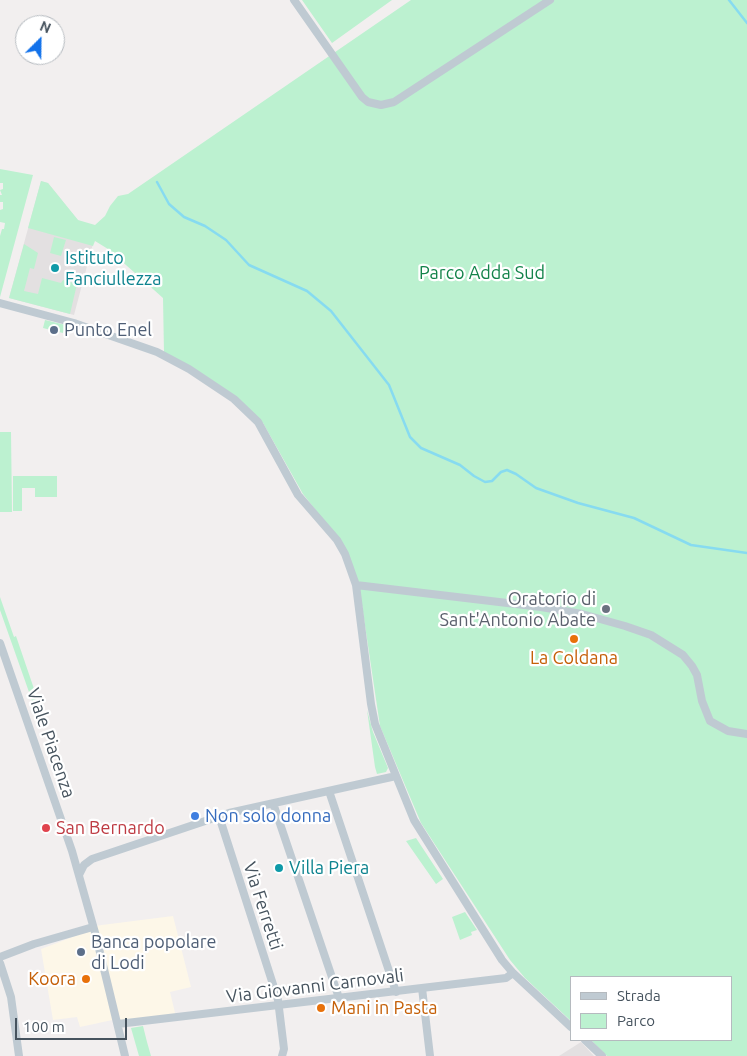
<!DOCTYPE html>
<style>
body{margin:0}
#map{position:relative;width:747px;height:1056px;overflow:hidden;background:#f2efef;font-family:Ubuntu,sans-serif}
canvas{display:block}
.legend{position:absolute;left:570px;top:976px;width:162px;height:65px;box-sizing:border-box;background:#fff;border:1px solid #b5babf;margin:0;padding:6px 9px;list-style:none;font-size:15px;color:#46535e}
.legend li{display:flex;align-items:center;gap:10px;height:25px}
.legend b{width:25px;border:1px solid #b5babf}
.north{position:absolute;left:15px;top:15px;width:50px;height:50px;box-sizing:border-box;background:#fff;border:1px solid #b5babf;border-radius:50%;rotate:23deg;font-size:14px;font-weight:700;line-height:20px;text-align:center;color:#46535e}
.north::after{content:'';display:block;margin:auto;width:18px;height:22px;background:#1171ea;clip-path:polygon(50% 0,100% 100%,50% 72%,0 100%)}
.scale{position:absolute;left:15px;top:1018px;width:112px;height:22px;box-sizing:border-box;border:2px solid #46535e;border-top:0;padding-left:6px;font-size:15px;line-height:18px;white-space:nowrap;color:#46535e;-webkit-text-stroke:4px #fff;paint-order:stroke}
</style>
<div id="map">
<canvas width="747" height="1056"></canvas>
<ul class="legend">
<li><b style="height:6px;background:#bfcad2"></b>Strada</li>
<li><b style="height:14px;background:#bcf1d0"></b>Parco</li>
</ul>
<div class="north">N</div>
<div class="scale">100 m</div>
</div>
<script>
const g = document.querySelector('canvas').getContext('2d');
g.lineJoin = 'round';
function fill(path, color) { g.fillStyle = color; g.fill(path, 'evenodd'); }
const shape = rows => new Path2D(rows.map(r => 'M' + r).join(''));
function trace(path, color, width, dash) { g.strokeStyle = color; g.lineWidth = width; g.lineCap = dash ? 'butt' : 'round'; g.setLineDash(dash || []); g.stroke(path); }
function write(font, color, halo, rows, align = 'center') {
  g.font = font + ' Ubuntu,sans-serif'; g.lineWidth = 4.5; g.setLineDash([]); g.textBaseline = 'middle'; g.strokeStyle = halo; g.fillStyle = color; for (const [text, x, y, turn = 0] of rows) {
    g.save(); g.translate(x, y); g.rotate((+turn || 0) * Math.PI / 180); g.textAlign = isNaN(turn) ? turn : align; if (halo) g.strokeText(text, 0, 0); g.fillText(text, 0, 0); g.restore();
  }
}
fill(shape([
 [173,916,191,987,170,992,176,1017,118,1024,117,1019,80,1027,77,1017,53,1020,41,949,94,929,94,926]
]), '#fdf7e8');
fill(shape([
 [41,181,48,183,94,240,74,315,9,298],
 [581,1042,594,1056,559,1056]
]), '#e3e0e1');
fill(shape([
 [302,0,392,0,332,43],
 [411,0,747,0,747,1056,607,1056,591,1040,731,1040,731,977,571,977,571,1021,525,978,510,960,421,823,380,726,360,592,346,549,303,494,263,423,164,353,163,298,108,249,95,241,93,246,28,228,41,181,48,183,78,220,95,225,105,216,110,206,118,196,128,194],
 [0,169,33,175,0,297,0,236,2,229,4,229,5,223,0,222,0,210,3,209,3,202,0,202,0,195,2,195,0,190,3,189,3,183,0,183],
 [54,237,66,240,61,256,50,253],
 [24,244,38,253,34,269,30,268,24,291,38,294,42,278,61,283,63,280,77,284,70,314,9,298],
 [45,320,66,325,63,333,43,328],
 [0,432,11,432,12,512,0,512],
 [13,476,57,476,57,497,35,497,35,488,22,488,22,511,13,511],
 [0,597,14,637,16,636,46,724,41,726,0,610],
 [367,710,373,732,388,768,386,772,377,774,375,767],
 [416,838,443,879,436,884,406,841],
 [465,912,477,930,471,932,472,935,460,940,452,917],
 [143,1026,147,1042,151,1056,139,1056,131,1028]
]), '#bcf1d0');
trace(shape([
 [729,0,747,23],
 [157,182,169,204,184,217,205,226,226,240,249,265,307,291,331,311,389,385,410,437,421,448,460,465,474,476,485,482,492,481,501,472,507,470,516,474,536,488,578,503,634,518,691,545,747,553]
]), '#87dbf0', 2.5);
trace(shape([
 [294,0,362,97,368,102,381,105,394,102,550,0],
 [0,303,74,323,157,352,189,369,234,399,258,422,298,495,337,540,345,554,356,585,371,704,375,724,414,820,502,960,513,973,571,1027],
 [356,585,541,607,582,614,625,626,651,635,683,655,692,666,697,675,702,701,710,721,728,731,747,734],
 [0,643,72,851,96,936,125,1056],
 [329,791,396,992],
 [273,803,339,998],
 [219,816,278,1000,284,1049,282,1056],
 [79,875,84,865,92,859,229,813,396,776],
 [0,957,34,944,93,927],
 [0,963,11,997,19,1056],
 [422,988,430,1056],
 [118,1024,506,978,513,973],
 [585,1040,602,1056]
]), '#bfcad2', 8);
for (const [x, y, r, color] of [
 [55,268,5,"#0f9aa8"],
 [54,330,5,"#5c6f8a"],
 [606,609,5,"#6b7280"],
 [574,639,5,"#e8710a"],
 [195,816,5,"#3f7fe0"],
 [46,828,5,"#e0444e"],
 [279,868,5,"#0f9aa8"],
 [81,952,5,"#5c6f8a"],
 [86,979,5,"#e8710a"],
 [321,1008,5,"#e8710a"]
]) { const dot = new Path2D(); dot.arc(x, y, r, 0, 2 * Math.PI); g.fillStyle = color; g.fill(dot); trace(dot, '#fff', 2); }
write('18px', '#0d838f', '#fff', [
 ["Istituto",65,258],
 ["Fanciullezza",65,279],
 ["Villa Piera",289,868]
], 'left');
write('18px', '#13834a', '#fff', [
 ["Parco Adda Sud",482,273]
]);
write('18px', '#4e5e75', '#fff', [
 ["Punto Enel",64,330],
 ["Banca popolare",91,942],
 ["di Lodi",91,963]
], 'left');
write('18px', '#5b616d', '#fff', [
 ["Oratorio di",596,599],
 ["Sant'Antonio Abate",596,620]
], 'right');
write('18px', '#c56008', '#fff', [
 ["La Coldana",574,658],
 ["Koora",76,979,"right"],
 ["Mani in Pasta",331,1008,"left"]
]);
write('18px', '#46535e', '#fff', [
 ["Viale Piacenza",51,743,71],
 ["Via Ferretti",263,906,72],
 ["Via Giovanni Carnovali",315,986,-7]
]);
write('18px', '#366cbe', '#fff', [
 ["Non solo donna",205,816]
], 'left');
write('18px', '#be3a42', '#fff', [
 ["San Bernardo",56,828]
], 'left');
</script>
